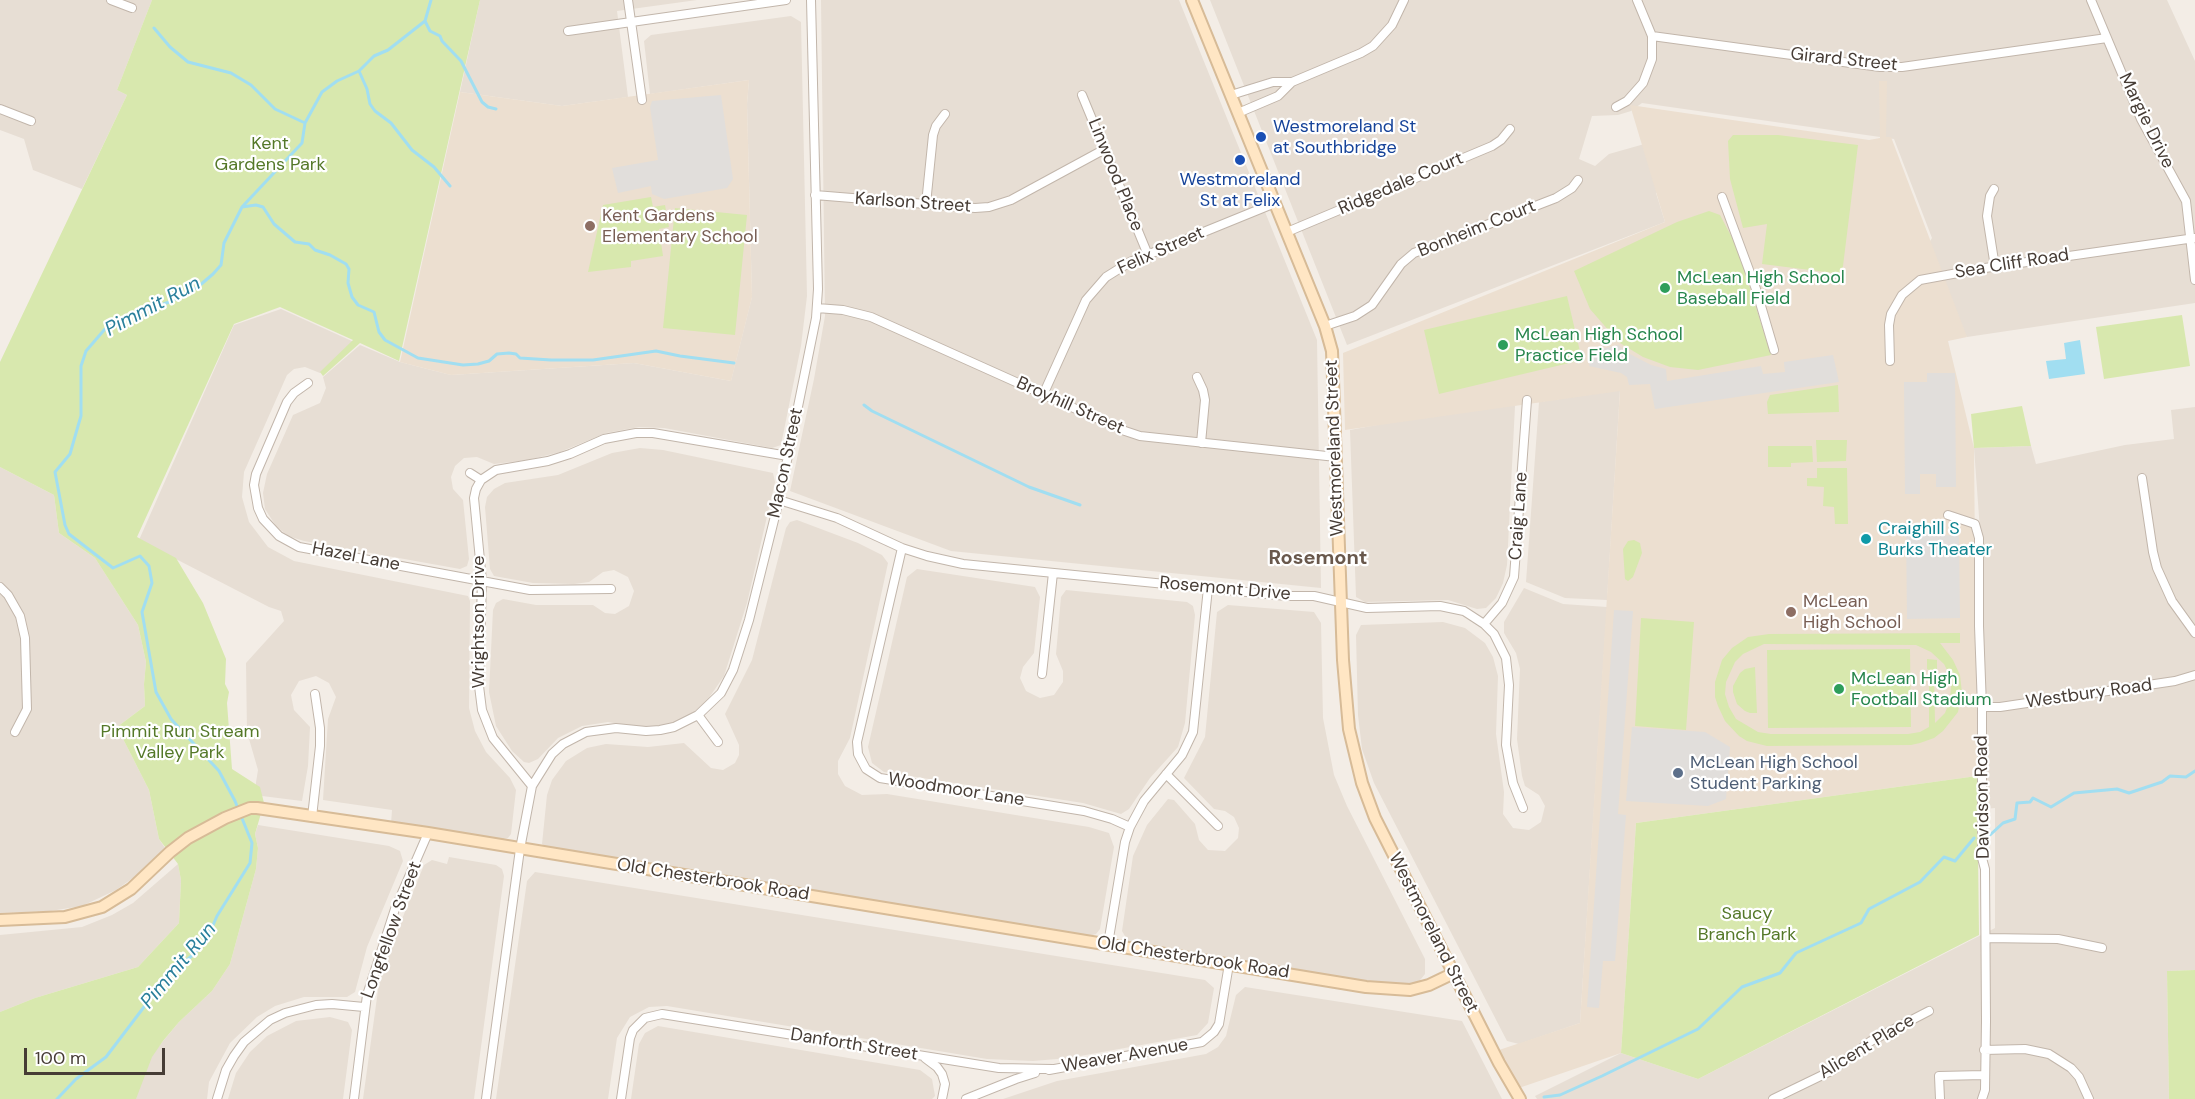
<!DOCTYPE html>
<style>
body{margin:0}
#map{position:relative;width:2195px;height:1099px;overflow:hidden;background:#f3ede6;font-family:"DM Sans",sans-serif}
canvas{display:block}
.scale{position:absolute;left:24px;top:1048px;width:141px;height:27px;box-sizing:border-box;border:3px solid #463c35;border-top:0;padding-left:8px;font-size:18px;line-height:21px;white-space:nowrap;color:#463c35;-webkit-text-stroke:4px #fff;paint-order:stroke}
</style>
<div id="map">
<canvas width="2195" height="1099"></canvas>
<div class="scale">100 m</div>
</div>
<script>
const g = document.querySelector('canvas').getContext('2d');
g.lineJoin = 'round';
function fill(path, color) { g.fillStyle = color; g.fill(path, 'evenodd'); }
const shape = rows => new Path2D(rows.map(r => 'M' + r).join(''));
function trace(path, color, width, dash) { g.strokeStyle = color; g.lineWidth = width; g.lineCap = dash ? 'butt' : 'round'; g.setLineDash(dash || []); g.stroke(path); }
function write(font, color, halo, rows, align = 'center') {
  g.font = font + ' "DM Sans",sans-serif'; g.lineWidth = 4.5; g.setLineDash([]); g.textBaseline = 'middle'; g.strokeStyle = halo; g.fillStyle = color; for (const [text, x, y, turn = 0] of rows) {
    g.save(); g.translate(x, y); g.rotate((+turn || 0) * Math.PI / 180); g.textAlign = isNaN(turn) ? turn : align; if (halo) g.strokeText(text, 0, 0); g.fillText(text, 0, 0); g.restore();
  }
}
fill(shape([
 [0,0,152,0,117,90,127,95,82,189,33,170,24,139,0,130],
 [480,0,697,0,617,11,628,97,562,106,460,92],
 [821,0,1179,0,1317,340,1321,588,951,551,790,491,814,379,825,316],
 [1210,0,2167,0,2195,61,2195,303,1967,337,1917,261,1932,238,1894,139,1642,103,1631,111,1618,115,1592,116,1579,159,1595,166,1609,154,1662,139,1677,186,1656,193,1665,222,1347,345],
 [791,16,801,22,807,296,801,346,781,445,772,448,664,428,639,427,606,433,560,452,528,460,494,464,477,457,464,458,455,466,451,477,453,489,463,500,469,559,467,566,460,569,304,541,288,536,276,526,265,509,263,493,267,474,293,415,320,403,326,388,323,377,360,345,400,362,451,375,634,363,731,381,752,297,747,104,749,80,650,94,644,41,651,35],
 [281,309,354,342,320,373,305,367,294,369,287,375,244,472,242,497,249,522,268,547,294,561,468,596,470,601,469,708,475,731,486,752,510,778,516,790,511,834,508,838,499,840,391,824,392,810,323,800,328,719,336,697,329,683,316,676,299,681,291,695,294,710,310,727,308,766,302,801,254,795,258,770,247,732,246,663,284,621,281,611,269,607,139,540,234,325],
 [1620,390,1607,600,1565,598,1526,582,1539,402],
 [1483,405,1515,406,1507,565,1503,583,1496,598,1486,608,1477,609,1448,600,1365,602,1356,597,1350,430],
 [2195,407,2195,970,2167,971,2169,1099,1537,1099,1535,1096,1621,1053,1698,1079,1995,928,1995,808,1977,810,1973,530,1980,530,1974,448,2031,446,2036,464,2125,445,2174,439,2171,410],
 [640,448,663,450,773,473,775,482,747,603,724,676,704,705,683,719,660,727,639,727,608,722,582,726,558,738,538,759,529,763,524,762,512,751,496,726,489,692,493,610,496,603,503,599,536,605,593,605,605,613,615,614,629,606,634,591,628,577,614,570,603,572,589,582,574,584,533,583,494,576,490,569,485,507,487,497,494,489,505,483,558,475,612,453],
 [0,467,54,495,59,533,95,558,138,625,146,662,144,684,145,706,117,727,149,790,159,839,165,848,144,870,116,890,82,906,50,911,0,913],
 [797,520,858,543,882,555,888,563,850,738,838,761,838,774,845,786,862,795,887,794,1089,827,1109,833,1114,847,1100,929,1096,934,1089,936,548,848,542,844,547,795,552,780,566,761,587,748,606,744,648,747,684,743,711,768,723,770,735,763,739,755,739,745,725,714,752,660,786,528,790,522],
 [917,569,1035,587,1040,597,1034,653,1023,667,1020,678,1026,691,1040,698,1054,695,1063,682,1063,671,1056,654,1061,597,1066,590,1187,602,1193,606,1195,615,1185,723,1178,747,1150,778,1129,809,1121,814,1083,803,884,772,872,763,868,747,907,577],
 [1524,588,1563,604,1607,607,1580,1023,1519,1044,1507,1041,1374,783,1362,749,1358,715,1356,635,1361,625,1443,622,1465,628,1485,643,1493,657,1498,676,1496,734,1504,792,1503,814,1513,828,1529,830,1541,822,1545,806,1539,795,1525,786,1522,776,1517,739,1520,669,1516,653,1504,633,1504,622],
 [1228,605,1314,612,1321,623,1323,718,1334,775,1347,806,1425,959,1425,974,1417,984,1401,988,1129,943,1122,931,1133,856,1147,825,1168,799,1174,800,1195,824,1199,840,1208,850,1225,851,1238,838,1239,828,1234,817,1225,811,1214,809,1184,778,1205,737,1217,612],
 [258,825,389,846,400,851,403,861,367,947,355,992,347,997,304,997,275,1006,257,1017,230,1043,209,1082,207,1099,115,1099,179,1022,212,991,230,964,256,869,258,848,255,834],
 [449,857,496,865,502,869,504,876,474,1099,363,1099,379,983,389,951,424,865,432,860,447,864],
 [178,864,181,880,179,923,138,967,35,998,0,1012,0,935,82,927,112,915,133,903],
 [535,872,1205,980,1214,988,1208,1023,1197,1035,1069,1058,1033,1061,987,1059,667,1006,649,1007,630,1017,617,1038,608,1099,496,1099,527,881],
 [1245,987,1462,1021,1502,1099,1003,1099,1057,1081,1206,1054,1218,1047,1226,1036,1236,995],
 [330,1017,348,1022,352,1030,343,1099,228,1099,236,1073,250,1052,267,1036,296,1021],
 [658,1026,920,1070,932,1079,935,1096,932,1099,631,1099,639,1044,645,1033]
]), '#e7ded4');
fill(shape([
 [749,80,747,104,752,297,731,381,634,363,451,375,400,362,460,92,562,106],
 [1879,81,1887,81,1886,137,1891,137,1967,337,1948,341,1974,448,1977,776,1636,823,1621,1053,1516,1089,1496,1051,1580,1023,1620,391,1345,430,1343,353,1665,222,1630,105,1869,140,1880,138]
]), '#ecdfd0');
fill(shape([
 [152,0,480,0,399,361,360,343,323,376,320,372,353,340,280,307,234,324,137,537,176,558,203,603,226,659,225,684,229,692,227,703,232,769,260,787,264,803,255,834,258,848,256,869,230,964,212,991,179,1022,163,1041,152,1057,136,1099,0,1099,0,1012,35,998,138,967,179,923,181,880,178,864,159,839,149,790,117,727,145,706,144,684,146,662,138,625,95,558,59,533,54,495,0,467,0,362,127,95,117,90],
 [1733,135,1778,135,1858,145,1842,274,1762,264,1767,224,1743,228,1730,179,1728,141],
 [651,197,653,207,665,205,669,227,659,229,663,256,631,261,631,267,588,272,603,205],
 [675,208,747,215,735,335,663,328],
 [1709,211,1720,215,1737,247,1771,355,1698,370,1670,367,1643,357,1620,343,1610,332,1590,309,1574,271,1677,222],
 [1567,296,1582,360,1439,394,1424,330],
 [2182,315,2190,366,2104,379,2096,327],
 [1838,385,1839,412,1768,414,1767,402,1770,395],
 [2022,406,2031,446,1974,448,1971,414],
 [1816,440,1847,440,1846,461,1817,462],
 [1768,446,1812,446,1813,462,1791,463,1791,467,1768,467],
 [1817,468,1847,468,1848,524,1835,524,1834,507,1823,506,1824,487,1807,486,1807,478,1817,478],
 [1634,540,1640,543,1642,553,1633,577,1628,581,1625,579,1623,549,1628,541],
 [1641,618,1694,622,1686,730,1635,726],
 [1960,633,1960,643,1940,643,1953,660,1960,675,1962,693,1958,712,1943,731,1934,738,1920,743,1911,745,1767,746,1747,741,1739,736,1725,721,1718,706,1715,697,1715,682,1722,660,1732,648,1748,637,1769,634],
 [1764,644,1916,645,1931,652,1944,664,1949,674,1951,687,1950,700,1945,713,1935,723,1934,669,1937,669,1937,660,1927,659,1927,669,1929,670,1929,727,1920,732,1908,734,1771,734,1758,732,1736,719,1729,707,1725,694,1726,682,1735,662,1743,654],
 [1910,649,1911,727,1768,728,1767,650],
 [1755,667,1757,713,1750,713,1745,711,1737,704,1733,692,1733,686,1740,673,1745,669],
 [1977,776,1979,935,1698,1079,1621,1053,1636,823],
 [2195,970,2195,1099,2169,1099,2167,971]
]), '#d8e8ae');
fill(shape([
 [721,95,733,179,727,188,664,199,652,194,651,186,618,193,612,168,658,160,650,107,652,101],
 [1618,345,1626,352,1651,365,1666,369,1667,381,1761,366,1763,374,1785,372,1784,362,1833,355,1839,382,1655,409,1650,384,1629,385,1627,377,1621,373,1589,366,1593,351],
 [1927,373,1955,373,1956,487,1936,487,1936,474,1920,474,1920,494,1905,494,1904,382,1927,382],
 [1906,526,1915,526,1916,533,1959,536,1960,618,1907,619],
 [1614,610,1633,611,1618,814,1626,815,1615,961,1603,961,1599,1008,1587,1007],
 [1632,727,1705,732,1730,747,1726,799,1708,806,1626,801]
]), '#e1dedb');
fill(shape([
 [2080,340,2085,374,2049,379,2046,361,2066,359,2064,343]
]), '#a1def1');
trace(shape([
 [425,21,430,31,440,36,442,41,461,61,482,102,488,107,496,109],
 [154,28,170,47,188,62,231,73,251,85,275,109,305,123],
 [359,71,367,89,370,104,375,111,391,123,412,150,434,167,450,186],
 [242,207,256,205,263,207,274,224,295,242,309,244,315,250,330,255,346,264,349,269,348,283,352,297,358,305,374,312,379,332,385,340,418,358,463,365,478,364,489,361,497,354,509,353,516,354,520,358,551,360,593,360,656,351,680,356,734,363],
 [864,405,872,411,1029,487,1080,505],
 [1990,835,2003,823,2015,819,2017,803,2030,802,2033,798,2051,807,2074,793,2117,789,2129,793,2162,782,2170,776,2186,777,2195,771],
 [1544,1097,1560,1095,1602,1076,1698,1029,1742,987,1780,973,1796,953,1861,923,1869,909,1920,882,1944,857,1955,861,1974,838],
 [57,1099,76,1079,106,1057,166,978,195,953,207,939,217,916,250,863,252,843,235,801,219,771,171,719,156,692,142,612,152,583,149,566,140,556,113,568,69,534,65,525,55,472,70,454,78,426,81,416,81,366,86,351,105,329,121,319,172,301,199,286,213,274,221,265,224,243,242,207,302,143,305,123,322,92,337,81,359,71,374,56,388,50,425,21,431,0]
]), '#a1def1', 3);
const street = shape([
 [111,0,132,8],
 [628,0,642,100],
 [2091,0,2141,119,2186,201,2195,280],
 [568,31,786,0],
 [1652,36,1880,67,1902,67,2107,38],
 [1082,95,1148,255],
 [1231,95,1273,82,1292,82],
 [1616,107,1627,101,1643,83,1652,59,1652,36,1637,0],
 [0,109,31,121],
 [1238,113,1278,96,1292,82,1361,53,1373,46,1392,25,1404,0],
 [1994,189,1990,196,1987,216,1995,267],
 [815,195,975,208,989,207,1011,200,1105,149],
 [1722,197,1756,289,1774,350],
 [926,204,933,135,936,126,945,114],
 [1287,232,1492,146,1501,140,1510,129],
 [817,308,843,310,871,317,1125,431,1140,436,1336,457],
 [1325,326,1355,316,1372,305,1401,264,1414,253,1556,198,1572,188,1578,180],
 [1890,361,1889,325,1891,314,1902,295,1920,280,1985,268,2195,238],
 [1197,377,1203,390,1205,400,1201,443],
 [308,383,294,393,287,402,256,474,254,485,258,508,263,519,279,536,299,547,530,590,611,589],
 [1043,395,1086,300,1106,277,1130,262,1275,203],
 [470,473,481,480],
 [2142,478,2153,552,2157,568,2172,601,2195,633],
 [779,500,837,518,902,548,927,556,963,564,1287,596,1314,596,1367,608,1440,606,1464,611,1484,624,1494,634,1506,658,1509,685,1506,745,1513,783,1523,808],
 [1948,515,1975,524,1979,538,1979,626,1982,707,1982,858,1985,869,1986,1021,1985,1090,1982,1099],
 [902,548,857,742,858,754,866,769,880,778,1084,811,1112,819,1130,827],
 [0,587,8,595,20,616,25,638,27,709,15,732],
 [1484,624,1502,603,1514,577,1527,400],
 [1042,674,1053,573],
 [1982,707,2000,707,2175,681,2195,675],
 [698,715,718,742],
 [1166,774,1218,826],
 [532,786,552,754,563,744,586,732,616,728,646,731,660,730,674,727,698,715,721,693,733,670,749,620,779,500,816,318,818,289,811,0],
 [312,817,320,746,320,728,315,694],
 [1986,938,2058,939,2102,948],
 [1108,944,1125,842,1130,827,1144,801,1182,755,1193,732,1208,588],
 [1984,1050,2025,1049,2049,1054,2071,1068,2079,1077,2089,1099],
 [925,1058,937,1067,942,1074,945,1084,942,1099],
 [1049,1070,1202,1042,1214,1032,1219,1024,1229,964],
 [217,1099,226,1070,234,1056,244,1042,270,1020,285,1013,316,1005,332,1004,364,1007],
 [354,1099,367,995,395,909,428,833],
 [486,1099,520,849,532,786,493,738,482,710,479,686,482,581,474,498,476,489,481,480,496,470,548,461,570,454,604,439,636,433,653,433,788,456],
 [621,1099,630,1038,633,1030,645,1018,662,1014,999,1068,1052,1069],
 [966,1099,1016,1079,1035,1073],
 [1773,1099,1833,1070,1871,1041,1929,1011],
 [1940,1099,1939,1076,1984,1075]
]);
const secondary = shape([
 [1192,0,1325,326,1332,351,1343,660,1349,729,1362,783,1375,818,1499,1063,1520,1099],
 [0,920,65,917,102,907,131,889,170,852,188,838,225,818,250,808,257,808,428,833,1366,987,1410,990,1429,985,1454,973]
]);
trace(street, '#c2b6ab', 10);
trace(secondary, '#d7bb97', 14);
trace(street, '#fff', 8);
trace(secondary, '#ffe6c4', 10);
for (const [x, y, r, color] of [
 [1261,137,6,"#1a4fb4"],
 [1240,160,6,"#1a4fb4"],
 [590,226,6,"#8d6e63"],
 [1665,288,6,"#2e9e5b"],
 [1503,345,6,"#2e9e5b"],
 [1866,539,6,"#0f9aa8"],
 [1791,612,6,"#8d6e63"],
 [1839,689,6,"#2e9e5b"],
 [1678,773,6,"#5c6f8a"]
]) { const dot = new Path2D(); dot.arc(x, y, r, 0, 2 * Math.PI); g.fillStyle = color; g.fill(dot); trace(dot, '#fff', 2); }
write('18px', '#463c35', '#fff', [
 ["Girard Street",1844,60,6],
 ["Margie Drive",2146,121,64],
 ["Linwood Place",1115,175,68],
 ["Ridgedale Court",1401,184,-23],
 ["Karlson Street",913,203,4],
 ["Bonheim Court",1477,229,-22],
 ["Felix Street",1161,251,-24],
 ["Sea Cliff Road",2012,264,-9],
 ["Broyhill Street",1070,406,24],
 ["Westmoreland Street",1335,448,-92],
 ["Macon Street",786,463,-78],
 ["Craig Lane",1519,516,-86],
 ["Hazel Lane",356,557,11],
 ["Rosemont Drive",1225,589,5],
 ["Wrightson Drive",479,622,-90],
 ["Westbury Road",2089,694,-8],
 ["Woodmoor Lane",956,790,9],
 ["Davidson Road",1983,797,-91],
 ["Old Chesterbrook Road",713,880,9],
 ["Longfellow Street",392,930,-70],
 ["Westmoreland Street",1433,933,63],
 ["Old Chesterbrook Road",1193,958,9],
 ["Danforth Street",854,1045,9],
 ["Alicent Place",1867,1047,-31],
 ["Weaver Avenue",1125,1056,-10]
]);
write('18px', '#164399', '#fff', [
 ["Westmoreland St",1273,127],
 ["at Southbridge",1273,148],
 ["Westmoreland",1240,180,"center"],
 ["St at Felix",1240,201,"center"]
], 'left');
write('18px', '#547828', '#fff', [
 ["Kent",270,144],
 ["Gardens Park",270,165],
 ["Pimmit Run Stream",180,732],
 ["Valley Park",180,753],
 ["Saucy",1747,914],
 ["Branch Park",1747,935]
]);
write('18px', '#785e54', '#fff', [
 ["Kent Gardens",602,216],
 ["Elementary School",602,237],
 ["McLean",1803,602],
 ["High School",1803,623]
], 'left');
write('18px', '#27864d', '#fff', [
 ["McLean High School",1677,278],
 ["Baseball Field",1677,299],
 ["McLean High School",1515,335],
 ["Practice Field",1515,356],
 ["McLean High",1851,679],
 ["Football Stadium",1851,700]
], 'left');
write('18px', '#0d838f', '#fff', [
 ["Craighill S",1878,529],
 ["Burks Theater",1878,550]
], 'left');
write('18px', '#4e5e75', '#fff', [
 ["McLean High School",1690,763],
 ["Student Parking",1690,784]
], 'left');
write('italic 20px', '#297f9b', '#fff', [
 ["Pimmit Run",153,307,-28],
 ["Pimmit Run",179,966,-50]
]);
write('bold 20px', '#69584c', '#fff', [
 ["Rosemont",1318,559]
]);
</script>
